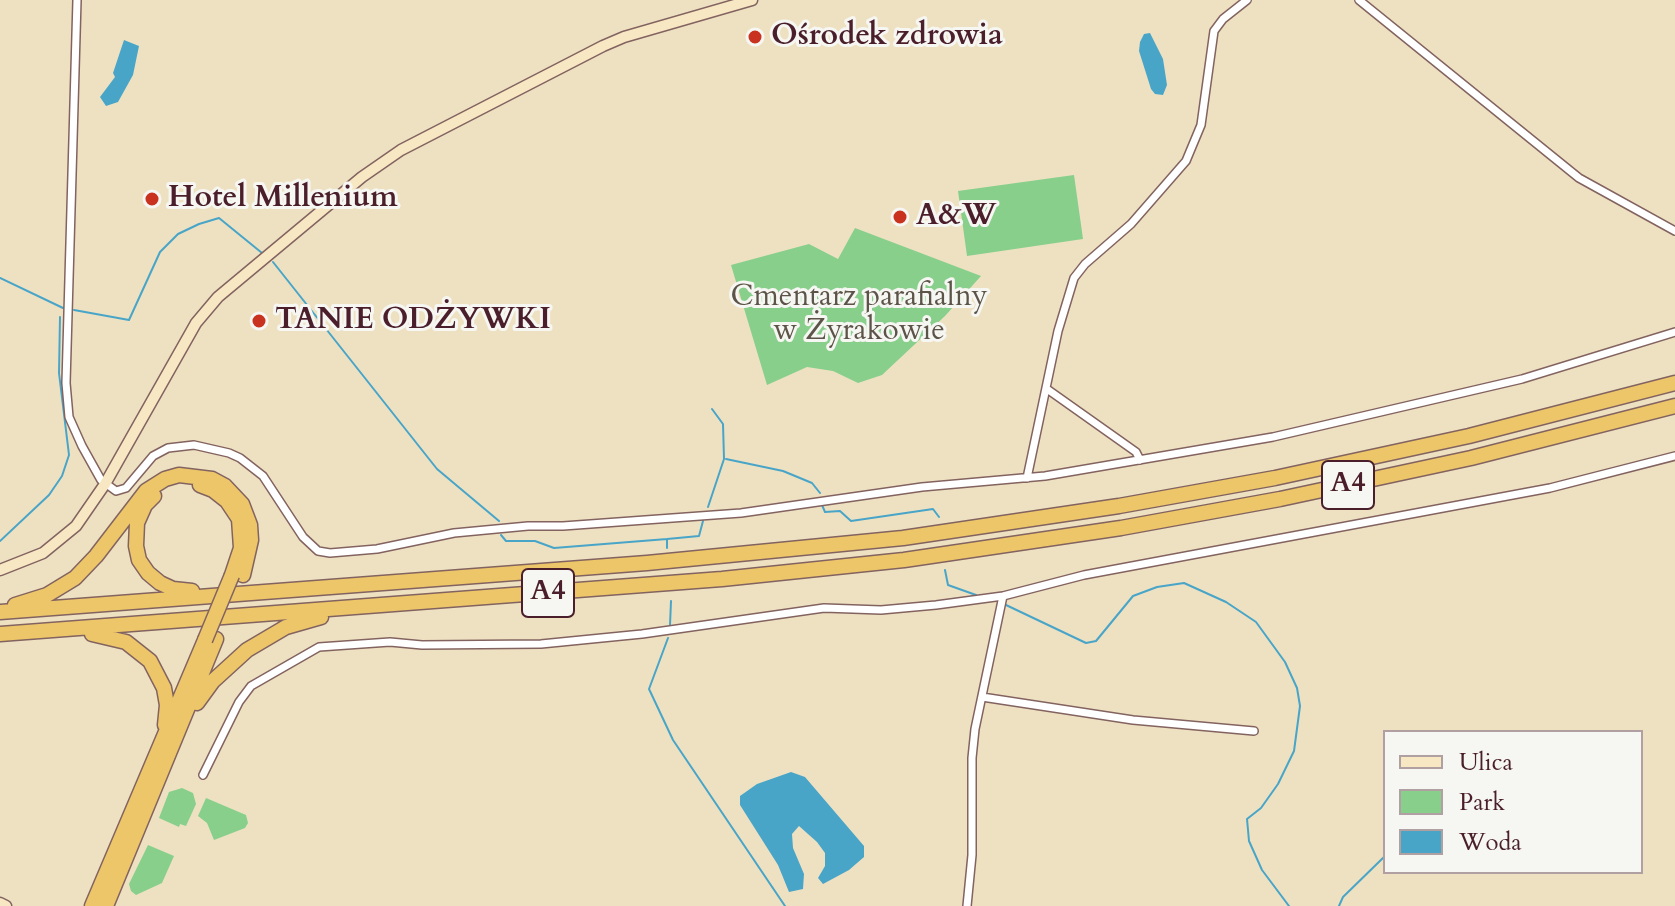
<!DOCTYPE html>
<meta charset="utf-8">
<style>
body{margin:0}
#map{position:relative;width:1675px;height:906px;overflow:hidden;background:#eee1c2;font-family:Cardo,serif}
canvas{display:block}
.legend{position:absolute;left:1383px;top:730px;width:260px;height:144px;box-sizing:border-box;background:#f6f6f2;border:2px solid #b1a0a2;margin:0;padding:10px 14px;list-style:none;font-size:24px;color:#4a1f2b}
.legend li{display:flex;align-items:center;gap:16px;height:40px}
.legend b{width:40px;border:2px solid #b1a0a2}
</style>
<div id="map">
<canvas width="1675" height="906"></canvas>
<ul class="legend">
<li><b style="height:10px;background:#f7e8c3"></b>Ulica</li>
<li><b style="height:22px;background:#87cf8b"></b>Park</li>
<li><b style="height:22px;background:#49a5c8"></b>Woda</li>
</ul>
</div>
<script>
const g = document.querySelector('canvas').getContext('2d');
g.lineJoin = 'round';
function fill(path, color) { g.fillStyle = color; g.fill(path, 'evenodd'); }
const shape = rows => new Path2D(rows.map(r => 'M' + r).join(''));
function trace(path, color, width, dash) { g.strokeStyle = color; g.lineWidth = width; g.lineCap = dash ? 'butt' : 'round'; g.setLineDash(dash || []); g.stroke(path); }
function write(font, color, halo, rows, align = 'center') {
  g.font = font + ' Cardo,serif'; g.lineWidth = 6; g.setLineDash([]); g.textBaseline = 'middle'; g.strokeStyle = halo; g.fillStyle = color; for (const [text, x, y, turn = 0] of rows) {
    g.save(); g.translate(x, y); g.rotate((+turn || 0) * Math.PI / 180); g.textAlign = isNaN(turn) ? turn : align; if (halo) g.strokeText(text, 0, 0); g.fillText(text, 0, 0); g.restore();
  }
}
fill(shape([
 [1074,175,1083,239,967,256,958,191],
 [855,228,981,276,945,316,882,375,858,383,833,371,807,367,767,385,731,265,809,244,838,259],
 [182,788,193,793,196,804,186,826,180,824,179,827,159,818,169,792],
 [206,798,246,815,248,823,245,828,214,840,207,823,198,816],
 [148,845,174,856,162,883,136,895,131,891,129,884]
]), '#87cf8b');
fill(shape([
 [1150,33,1163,59,1167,85,1163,95,1155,94,1151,89,1139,51,1140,42,1144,34],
 [124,40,139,46,133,75,118,102,106,106,100,97,115,77,113,73],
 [791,772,805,777,864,846,864,857,849,870,823,884,818,878,825,866,825,853,817,842,799,826,792,834,793,848,804,874,803,889,789,892,778,865,740,805,740,796,757,784]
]), '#49a5c8');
trace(shape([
 [273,262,437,469,499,521],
 [0,278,63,308],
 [74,310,129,320,160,252,178,234,199,224,219,218,262,253],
 [726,459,783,471,812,483,820,493],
 [822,505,825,512,840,511,851,521,933,509,939,517],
 [708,507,724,459,723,424,712,409],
 [501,535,506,541,535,541,554,548,667,539],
 [0,541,49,495,62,476,69,455,59,373,60,317],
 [667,548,667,539,699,536,703,521],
 [945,570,948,585,976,595],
 [1006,605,1086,643,1096,641,1133,596,1157,587,1184,583,1226,602,1256,622,1285,662,1297,688,1300,706,1294,751,1278,784,1261,808,1247,819,1249,841,1262,870,1289,906],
 [670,625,671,601],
 [668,638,649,689,673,740,785,906],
 [1339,906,1343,897,1385,856]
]), '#49a5c8', 2);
const street = shape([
 [77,0,66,383,69,417,82,446,101,480,116,491,126,488,153,456,168,448,194,445,229,453,240,458,263,476,303,537,318,551,330,553,377,549,454,533,528,526,563,526,741,513,922,487,1045,476,1273,437,1522,379,1675,332],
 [1359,0,1579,178,1675,231],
 [1047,389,1136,452,1140,460],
 [1027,478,1058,331,1074,278,1085,264,1131,224,1186,161,1201,125,1214,31,1223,19,1247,0],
 [982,697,1133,720,1254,731],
 [203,775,239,702,251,686,319,647,390,642,422,645,541,644,642,634,824,608,881,610,936,605,1003,596,1084,575,1550,488,1675,456],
 [967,906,972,855,972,758,975,729,1003,596]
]);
const secondary = shape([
 [0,570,43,553,76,526,105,484,196,323,218,297,362,177,401,150,603,46,624,37,752,0],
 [0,903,6,906]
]);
const highway = shape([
 [200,485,213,490,227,501,239,519,241,548,232,575],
 [154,496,145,505,137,523,136,546,139,560,148,573,160,583,173,589,192,591],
 [15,605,47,595,75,578,96,556,146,491,165,479,179,475,212,479,225,486,242,504,250,525,251,540,243,575],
 [0,612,647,563,903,538,1119,506,1275,478,1469,436,1675,383],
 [0,634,722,579,904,560,1121,528,1280,499,1471,458,1675,406],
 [92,634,126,642,150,661,164,688,167,705,165,725],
 [197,703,213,681,247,650,286,627,321,617],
 [92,906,205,640],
 [106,906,216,639]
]);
trace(street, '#836360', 10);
trace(secondary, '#836360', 13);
trace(highway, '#836360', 17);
trace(street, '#fff', 7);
trace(secondary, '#f7e8c3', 10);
trace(highway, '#ecc669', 14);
const highwayBridge = shape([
 [205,640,232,575]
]);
trace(highwayBridge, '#836360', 17, []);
trace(highwayBridge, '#ecc669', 14);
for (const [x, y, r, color] of [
 [755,37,8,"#c8321e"],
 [152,199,8,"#c8321e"],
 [900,217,8,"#c8321e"],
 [259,321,8,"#c8321e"]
]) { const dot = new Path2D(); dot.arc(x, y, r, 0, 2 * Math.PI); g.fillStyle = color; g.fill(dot); trace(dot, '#f6f6f2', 3); }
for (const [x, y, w] of [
 [1348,485,52],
 [548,593,52]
]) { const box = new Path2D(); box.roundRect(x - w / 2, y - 24, w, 48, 6); g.fillStyle = '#f6f6f2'; g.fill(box); trace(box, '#4a1f2b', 2); }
write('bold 28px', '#4a1f2b', null, [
 ["A4",1348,485],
 ["A4",548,593]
]);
write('bold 30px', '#4a1f2b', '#f6f6f2', [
 ["Ośrodek zdrowia",771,37],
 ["Hotel Millenium",168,199],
 ["A&W",916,217],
 ["TANIE ODŻYWKI",275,321]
], 'left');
write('30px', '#5c5448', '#f6f6f2', [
 ["Cmentarz parafialny",859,298],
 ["w Żyrakowie",859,332]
]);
</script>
